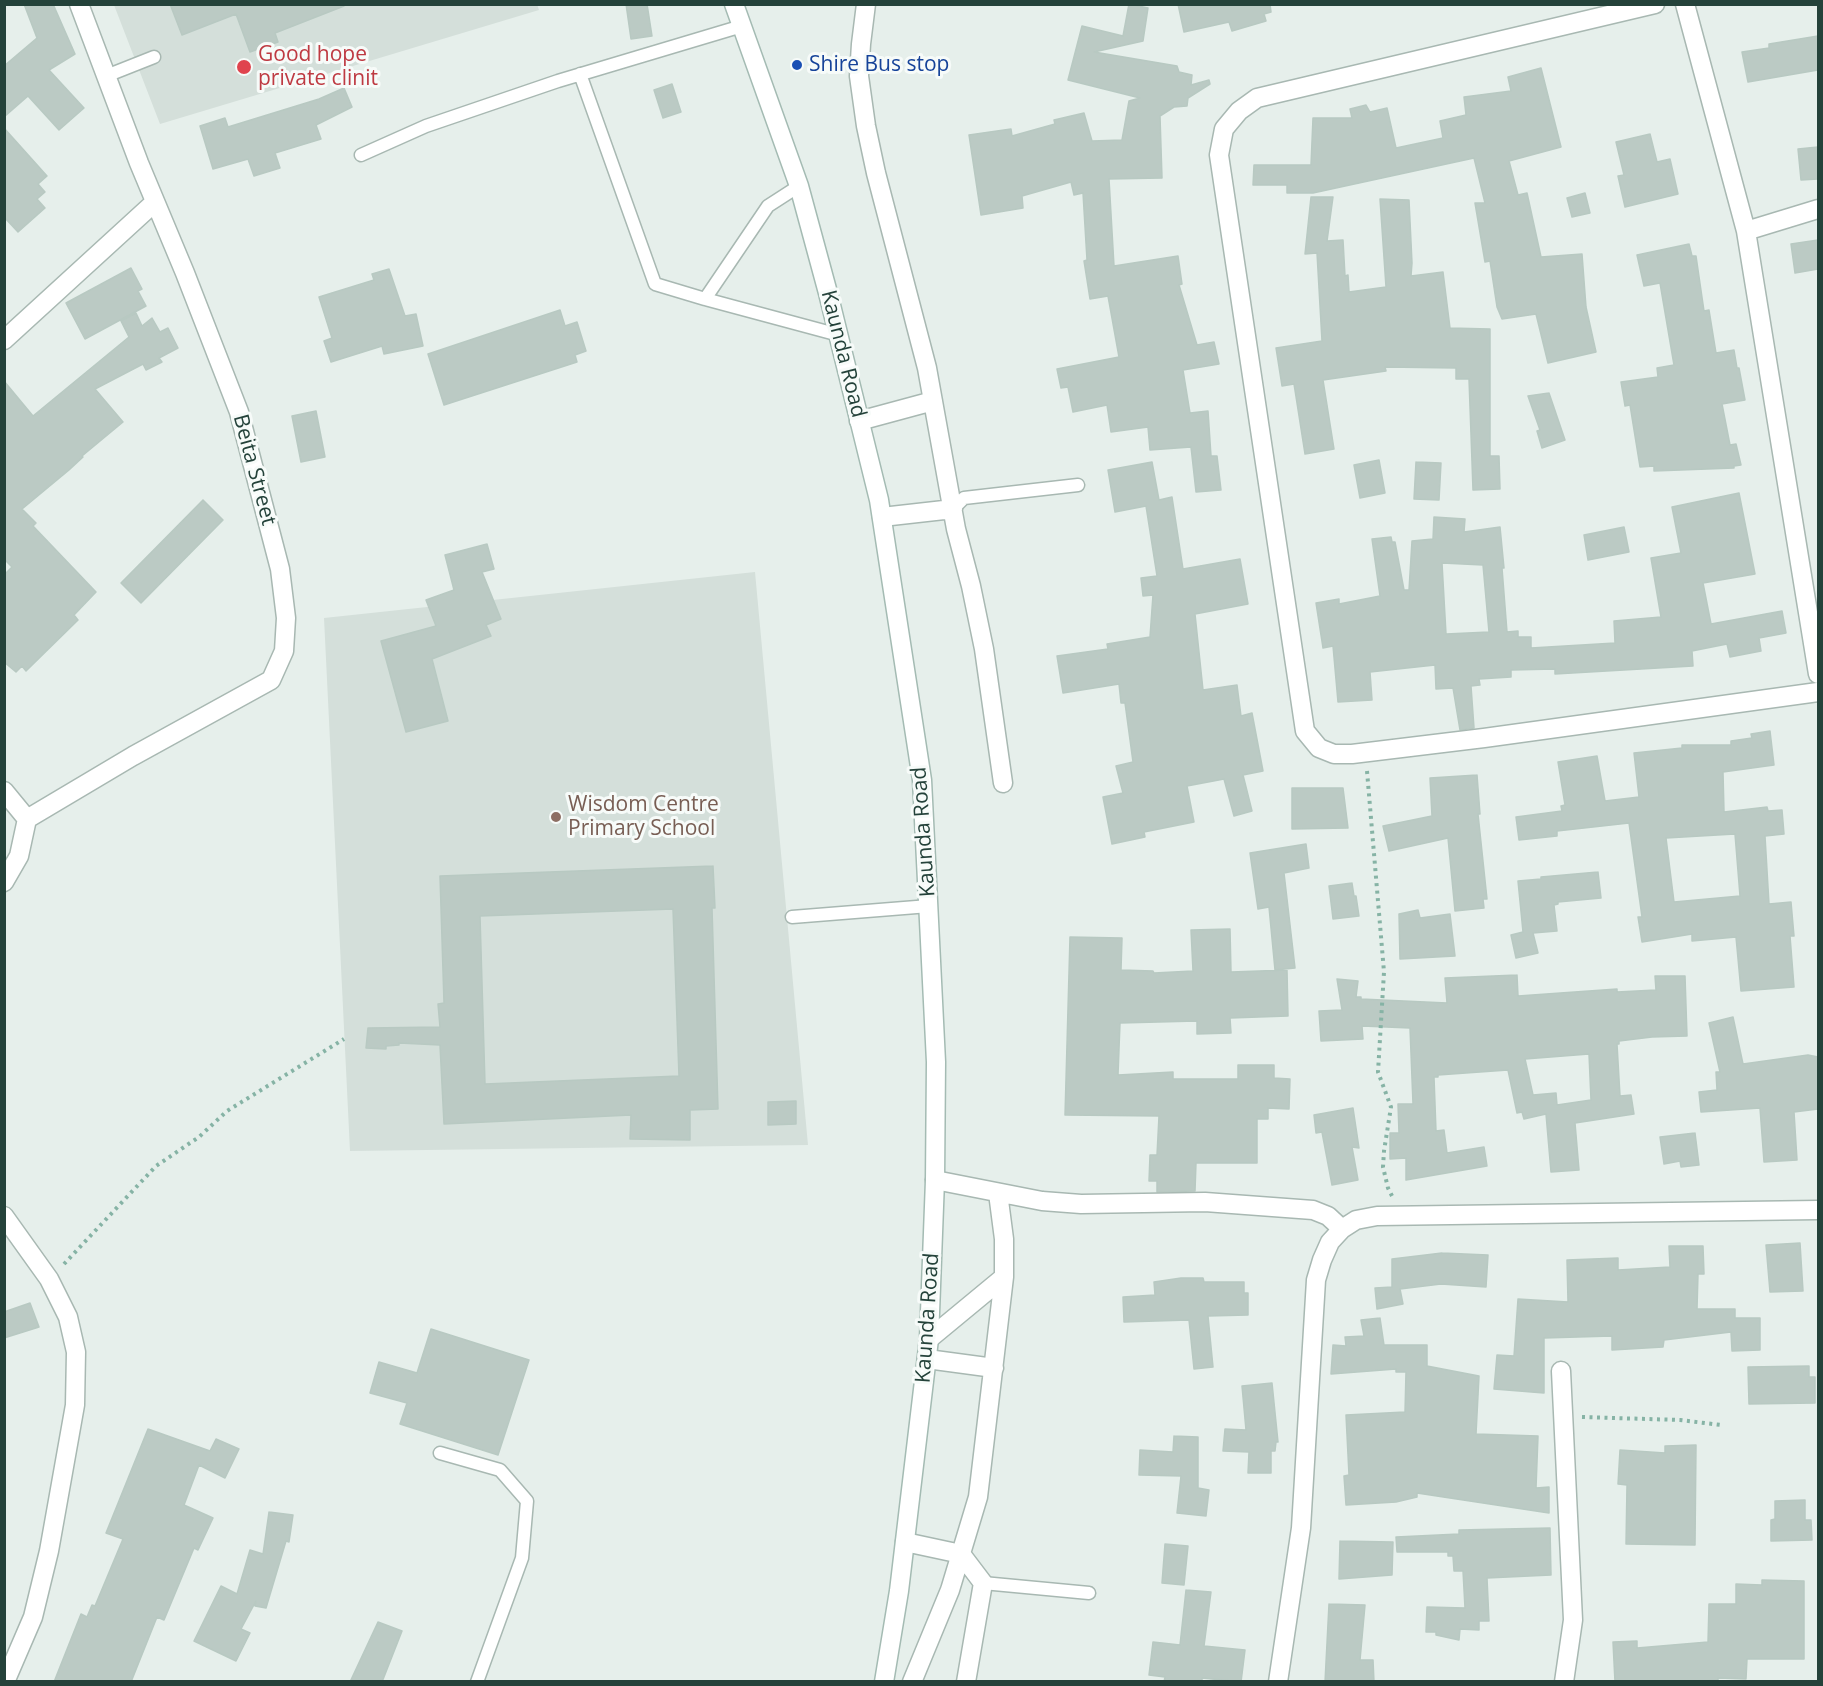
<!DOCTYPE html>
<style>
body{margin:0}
#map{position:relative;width:1823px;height:1686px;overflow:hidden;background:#e6efeb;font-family:"Open Sans",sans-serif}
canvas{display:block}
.frame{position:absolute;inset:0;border:6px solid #24423a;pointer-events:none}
</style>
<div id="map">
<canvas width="1823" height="1686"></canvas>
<div class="frame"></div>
</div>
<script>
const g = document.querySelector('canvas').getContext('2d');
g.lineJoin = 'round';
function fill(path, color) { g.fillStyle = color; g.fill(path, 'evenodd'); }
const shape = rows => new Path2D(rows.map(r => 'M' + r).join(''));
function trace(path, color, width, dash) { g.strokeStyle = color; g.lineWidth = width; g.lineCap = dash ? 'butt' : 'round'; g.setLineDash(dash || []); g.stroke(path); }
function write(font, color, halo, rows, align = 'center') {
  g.font = font + ' "Open Sans",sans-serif'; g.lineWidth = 6; g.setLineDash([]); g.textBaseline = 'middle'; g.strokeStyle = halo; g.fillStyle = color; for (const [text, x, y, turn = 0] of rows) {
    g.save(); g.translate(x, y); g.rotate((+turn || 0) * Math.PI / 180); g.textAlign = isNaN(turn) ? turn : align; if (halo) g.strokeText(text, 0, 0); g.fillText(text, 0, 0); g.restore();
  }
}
fill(shape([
 [537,4,539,10,160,124,114,5],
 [755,572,808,1145,350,1151,324,618]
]), '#d4dfda');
const building = shape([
 [24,4,53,4,75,54,49,70,84,108,59,130,28,96,4,117,4,66,37,38,24,4],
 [170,4,344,4,344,6,275,33,278,42,250,52,236,14,182,35,170,4],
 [626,4,647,4,652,36,631,39,626,4],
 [1129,4,1148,8,1143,41,1094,52,1177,66,1179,72,1192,75,1191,85,1209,80,1210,84,1188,98,1187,106,1174,107,1160,116,1162,178,1109,179,1114,266,1178,256,1182,284,1179,285,1197,345,1214,342,1219,364,1183,370,1190,413,1208,411,1211,456,1217,456,1221,490,1196,492,1191,447,1150,450,1148,427,1111,432,1107,405,1073,412,1068,387,1061,388,1057,369,1119,357,1108,296,1090,299,1084,261,1087,260,1083,193,1074,195,1071,182,1022,196,1023,208,981,215,969,135,1011,129,1012,136,1055,124,1054,120,1084,113,1092,141,1122,140,1129,101,1140,98,1068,80,1082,26,1123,36,1129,4],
 [1178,4,1270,4,1271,12,1264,14,1266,21,1232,31,1229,22,1184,32,1178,4],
 [1818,36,1818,70,1748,82,1742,52,1769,48,1769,44,1818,36],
 [1541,68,1561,147,1509,161,1518,195,1527,193,1541,257,1582,254,1586,307,1596,352,1548,363,1536,314,1502,319,1497,307,1490,261,1485,262,1475,203,1485,203,1474,158,1313,193,1287,193,1287,185,1253,185,1254,165,1311,165,1313,118,1352,118,1350,109,1366,105,1370,112,1387,108,1396,148,1443,138,1440,121,1466,115,1464,97,1511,91,1508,77,1541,68],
 [672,84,681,112,663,118,654,90,672,84],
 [344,88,352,107,316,125,321,139,275,153,280,168,254,176,248,159,213,169,200,126,225,118,228,127,319,99,344,88],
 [4,128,47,176,38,184,45,192,37,199,45,208,18,232,4,217,4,128],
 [1650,134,1657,162,1670,159,1678,194,1625,207,1618,176,1624,175,1616,142,1650,134],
 [1818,147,1818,179,1801,180,1798,149,1818,147],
 [1585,193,1590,213,1572,217,1567,198,1585,193],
 [1311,197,1333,197,1327,241,1343,240,1345,276,1348,275,1349,292,1386,287,1380,199,1409,200,1412,263,1411,276,1443,272,1450,328,1490,329,1490,456,1499,456,1500,489,1473,490,1469,379,1456,379,1456,368,1385,367,1386,371,1323,380,1334,449,1305,454,1294,384,1282,386,1276,348,1322,341,1317,253,1305,254,1311,197],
 [1818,240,1818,269,1795,273,1791,244,1818,240],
 [1689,244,1692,256,1696,256,1704,311,1709,310,1716,353,1734,350,1737,368,1739,368,1745,400,1722,404,1730,445,1736,444,1741,465,1734,466,1734,468,1654,471,1654,466,1640,467,1630,405,1625,406,1621,382,1658,377,1657,368,1674,365,1660,283,1644,286,1637,255,1689,244],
 [131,268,142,289,138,291,146,306,85,339,66,303,131,268],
 [389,269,405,316,416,314,423,346,384,354,382,346,331,362,324,341,332,338,319,297,374,280,372,274,389,269],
 [560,310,565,326,577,322,586,351,575,355,577,362,444,405,428,354,560,310],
 [136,313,142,326,152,318,160,332,168,328,178,348,159,358,162,362,146,370,143,364,95,389,123,422,82,456,83,457,69,470,22,509,36,523,33,526,96,592,74,615,78,620,26,671,22,666,16,672,4,662,4,575,12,567,4,559,4,381,33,416,129,337,121,321,136,313],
 [1549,393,1565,440,1542,448,1537,431,1540,430,1528,396,1549,393],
 [316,411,325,457,301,462,292,416,316,411],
 [1379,460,1385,493,1360,498,1354,465,1379,460],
 [1152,462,1159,500,1172,497,1183,569,1240,559,1248,604,1195,614,1203,690,1237,685,1241,716,1252,713,1263,771,1243,775,1252,811,1234,816,1224,779,1187,786,1194,822,1144,832,1145,837,1112,844,1103,797,1123,793,1116,766,1133,762,1125,703,1121,703,1119,684,1063,693,1057,656,1108,649,1107,644,1150,637,1153,595,1143,596,1141,578,1157,576,1146,506,1115,512,1108,470,1152,462],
 [1416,462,1441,463,1439,500,1414,499,1416,462],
 [1739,493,1755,574,1703,583,1711,624,1782,611,1786,633,1759,638,1761,651,1730,657,1727,644,1692,651,1693,666,1555,674,1555,669,1511,670,1511,677,1479,679,1480,685,1471,686,1474,728,1460,730,1453,688,1436,689,1435,665,1370,672,1372,700,1338,702,1333,646,1323,648,1316,603,1339,599,1339,604,1380,596,1372,539,1391,537,1392,542,1395,542,1404,590,1409,590,1412,541,1433,539,1434,517,1465,519,1464,532,1500,527,1504,568,1502,568,1507,632,1518,631,1518,637,1531,637,1531,648,1615,643,1614,621,1661,617,1651,558,1681,553,1672,507,1739,493],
 [1442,563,1483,565,1489,632,1446,634,1442,563],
 [203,500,223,520,141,603,121,583,203,500],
 [1624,527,1629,552,1588,560,1584,535,1624,527],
 [487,544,494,569,482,572,501,619,486,625,491,636,432,659,448,721,406,732,381,641,436,626,426,600,454,590,445,555,487,544],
 [1770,731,1774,765,1723,772,1724,812,1767,807,1768,811,1782,810,1784,834,1765,836,1769,904,1791,902,1794,936,1790,936,1794,987,1741,991,1736,937,1692,941,1692,934,1642,942,1638,917,1642,917,1629,823,1557,831,1557,836,1519,840,1516,817,1562,811,1561,806,1565,805,1558,762,1597,756,1605,801,1639,797,1634,753,1682,748,1682,745,1731,745,1731,741,1752,738,1751,734,1770,731],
 [1735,834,1740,896,1674,902,1666,838,1735,834],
 [1477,775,1480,814,1478,814,1487,899,1483,899,1484,908,1455,911,1448,838,1389,851,1383,826,1432,816,1430,778,1477,775],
 [1292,788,1343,788,1348,828,1292,829,1292,788],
 [1306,844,1309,868,1284,873,1295,968,1275,970,1269,907,1258,909,1250,853,1306,844],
 [713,866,715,908,712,908,718,1109,690,1110,690,1140,630,1139,631,1115,444,1124,440,1045,399,1043,399,1045,386,1046,386,1049,366,1048,368,1028,440,1027,438,1004,444,1003,440,876,713,866],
 [673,909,679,1076,485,1084,480,916,673,909],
 [1598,872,1601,898,1558,902,1558,904,1554,905,1557,931,1533,933,1538,953,1516,958,1511,935,1523,932,1518,881,1541,879,1541,877,1598,872],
 [1352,883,1354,896,1356,896,1359,916,1333,919,1329,886,1352,883],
 [1418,910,1420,918,1450,914,1455,956,1400,959,1399,914,1418,910],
 [1230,929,1231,972,1287,970,1288,1016,1230,1018,1231,1033,1197,1034,1197,1021,1120,1023,1118,1075,1173,1072,1173,1079,1238,1079,1238,1065,1274,1065,1274,1078,1290,1079,1289,1109,1268,1108,1268,1119,1257,1119,1257,1163,1196,1163,1195,1191,1157,1192,1157,1181,1149,1181,1150,1155,1157,1155,1159,1116,1065,1115,1070,937,1122,938,1121,970,1153,971,1154,973,1193,971,1191,930,1230,929],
 [1517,975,1518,996,1617,989,1617,992,1656,990,1655,976,1685,976,1687,1036,1652,1037,1619,1041,1619,1044,1617,1044,1620,1096,1631,1095,1634,1114,1575,1123,1579,1170,1551,1172,1546,1114,1524,1119,1522,1112,1517,1113,1508,1070,1438,1075,1438,1077,1434,1077,1436,1131,1444,1130,1447,1153,1484,1147,1487,1166,1406,1180,1406,1158,1390,1159,1390,1133,1399,1133,1398,1104,1413,1104,1410,1028,1362,1026,1363,1039,1321,1041,1319,1011,1342,1010,1337,979,1358,981,1356,997,1361,997,1361,999,1447,1003,1445,978,1517,975],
 [1589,1054,1591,1100,1557,1105,1556,1093,1533,1095,1525,1059,1589,1054],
 [1733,1017,1743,1064,1808,1055,1818,1057,1818,1109,1794,1112,1797,1160,1764,1162,1760,1108,1701,1112,1699,1092,1717,1090,1716,1072,1720,1072,1709,1023,1733,1017],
 [796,1101,796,1124,768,1125,768,1102,796,1101],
 [1353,1108,1359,1148,1352,1147,1358,1180,1332,1185,1322,1132,1316,1133,1314,1115,1353,1108],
 [1695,1133,1699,1165,1681,1167,1680,1161,1664,1164,1660,1137,1695,1133],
 [1800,1243,1803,1291,1770,1292,1766,1245,1800,1243],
 [1669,1246,1703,1246,1704,1274,1698,1274,1697,1309,1735,1309,1735,1318,1760,1318,1760,1350,1732,1351,1731,1332,1664,1340,1663,1347,1612,1350,1612,1336,1544,1338,1544,1393,1494,1389,1497,1355,1514,1356,1518,1299,1568,1302,1567,1260,1618,1258,1618,1270,1670,1267,1669,1246],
 [1442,1253,1488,1255,1486,1287,1441,1284,1400,1289,1403,1304,1377,1309,1375,1288,1392,1287,1392,1259,1442,1253],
 [1181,1278,1203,1278,1204,1282,1244,1282,1244,1293,1248,1293,1248,1315,1208,1316,1213,1367,1194,1369,1189,1320,1124,1322,1123,1297,1155,1295,1154,1282,1181,1278],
 [30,1303,39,1327,4,1338,4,1312,30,1303],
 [1380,1318,1384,1345,1427,1345,1427,1366,1479,1376,1476,1434,1538,1436,1536,1488,1549,1487,1549,1513,1417,1493,1417,1497,1396,1502,1346,1505,1344,1476,1349,1475,1346,1415,1405,1412,1406,1372,1396,1372,1396,1369,1331,1374,1333,1345,1346,1346,1345,1337,1364,1336,1361,1320,1380,1318],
 [431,1329,529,1360,498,1455,400,1424,407,1403,370,1393,379,1362,417,1373,431,1329],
 [1809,1366,1809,1377,1815,1377,1815,1403,1749,1404,1748,1367,1809,1366],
 [1272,1383,1278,1442,1276,1442,1275,1451,1271,1451,1271,1473,1248,1473,1249,1452,1223,1451,1225,1429,1246,1430,1242,1386,1272,1383],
 [148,1429,210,1451,216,1439,239,1449,225,1478,199,1465,184,1505,213,1518,198,1550,194,1548,164,1620,157,1617,131,1682,54,1682,81,1614,87,1617,92,1605,95,1606,123,1539,106,1533,148,1429],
 [1174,1436,1198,1437,1198,1488,1209,1490,1206,1516,1177,1513,1181,1476,1139,1475,1140,1450,1173,1452,1174,1436],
 [1696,1445,1695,1545,1626,1544,1627,1485,1618,1484,1620,1450,1665,1453,1665,1446,1696,1445],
 [1805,1500,1805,1520,1811,1520,1812,1540,1771,1541,1771,1520,1775,1519,1775,1501,1805,1500],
 [269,1512,293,1515,289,1542,286,1541,266,1608,255,1606,256,1601,241,1629,250,1633,236,1661,194,1641,221,1586,237,1594,250,1550,263,1554,269,1512],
 [1550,1528,1551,1575,1487,1578,1489,1621,1479,1621,1479,1630,1460,1629,1459,1640,1436,1635,1436,1632,1426,1632,1427,1607,1465,1608,1463,1571,1454,1571,1453,1556,1448,1556,1448,1552,1397,1552,1396,1537,1459,1534,1459,1530,1550,1528],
 [1340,1541,1393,1542,1392,1575,1339,1579,1340,1541],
 [1165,1544,1188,1546,1184,1585,1162,1583,1165,1544],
 [1762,1580,1804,1581,1804,1659,1747,1659,1746,1679,1718,1678,1718,1681,1615,1682,1613,1642,1637,1641,1637,1648,1708,1642,1709,1604,1736,1604,1736,1584,1762,1585,1762,1580],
 [1186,1590,1211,1592,1204,1646,1245,1650,1241,1682,1202,1678,1202,1682,1164,1682,1165,1677,1149,1675,1153,1642,1180,1645,1186,1590],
 [1329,1604,1365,1605,1360,1660,1373,1660,1374,1682,1325,1682,1329,1604],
 [378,1622,402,1631,382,1682,350,1682,378,1622]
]);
fill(building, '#bbcac4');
trace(building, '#b8c9c2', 1.5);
const lane = shape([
 [580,74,655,284,705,299,839,335],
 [106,76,154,57],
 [361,155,426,126,558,81,742,26],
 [705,299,768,206,799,186],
 [953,509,964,498,1078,485],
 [792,917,929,906],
 [440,1453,500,1470,527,1501,522,1558,477,1682],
 [983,1583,1089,1593]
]);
const street = shape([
 [866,4,861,44,859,76,866,126,876,173,927,368,956,529,971,586,984,649,1003,783],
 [1655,4,1257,98,1239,111,1224,129,1219,155,1305,731,1319,748,1334,754,1352,754,1484,738,1818,692],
 [1685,4,1746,231,1818,674],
 [1746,231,1818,209],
 [4,340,155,202],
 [859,421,933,401],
 [882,517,953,509],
 [4,791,27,819],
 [27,819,133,756,271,680,284,651,286,618,280,569,239,412,185,273,139,163,79,4],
 [4,882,19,856,27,819],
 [935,1180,1042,1201,1081,1204,1205,1202,1313,1210,1328,1216,1342,1229],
 [4,1216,49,1279,68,1317,76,1352,75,1405,49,1551,33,1617,5,1682],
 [929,1339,1004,1277],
 [927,1359,994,1368],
 [1561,1371,1573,1620,1564,1682],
 [905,1542,961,1554,983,1583,966,1682],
 [912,1682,950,1590,978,1497,1004,1277,1004,1239,998,1193],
 [1278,1682,1301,1528,1316,1280,1322,1260,1330,1242,1342,1229,1356,1220,1377,1216,1818,1210]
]);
const secondary = shape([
 [734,4,799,186,828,293,879,500,922,780,936,1062,935,1180,929,1339,899,1591,884,1682]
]);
trace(lane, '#a8b8b2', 15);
trace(street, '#a8b8b2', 21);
trace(secondary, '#a4bbb3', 21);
trace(shape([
 [1367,771,1384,972,1378,1072,1391,1107,1384,1151,1383,1167,1388,1188,1392,1196],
 [64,1264,156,1166,199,1137,227,1111,344,1039],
 [1582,1417,1680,1420,1721,1425]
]), '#86b3a5', 4, [3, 4.5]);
trace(lane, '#fff', 12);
trace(street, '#fff', 18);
trace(secondary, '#fff', 18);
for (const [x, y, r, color] of [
 [797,65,6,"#1a4fb4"],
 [244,67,8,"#e0444e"],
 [556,817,6,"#8d6e63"]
]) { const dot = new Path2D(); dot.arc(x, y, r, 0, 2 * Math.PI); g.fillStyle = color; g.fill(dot); trace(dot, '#f7fbf9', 2); }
write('21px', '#be3a42', '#f7fbf9', [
 ["Good hope",258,55],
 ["private clinit",258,79]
], 'left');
write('21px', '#164399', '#f7fbf9', [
 ["Shire Bus stop",809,65]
], 'left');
write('21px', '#24423a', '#f7fbf9', [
 ["Kaunda Road",843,354,76],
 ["Beita Street",254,470,75],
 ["Kaunda Road",924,832,-94],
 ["Kaunda Road",928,1318,-86]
]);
write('21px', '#785e54', '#f7fbf9', [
 ["Wisdom Centre",568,805],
 ["Primary School",568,829]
], 'left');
</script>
